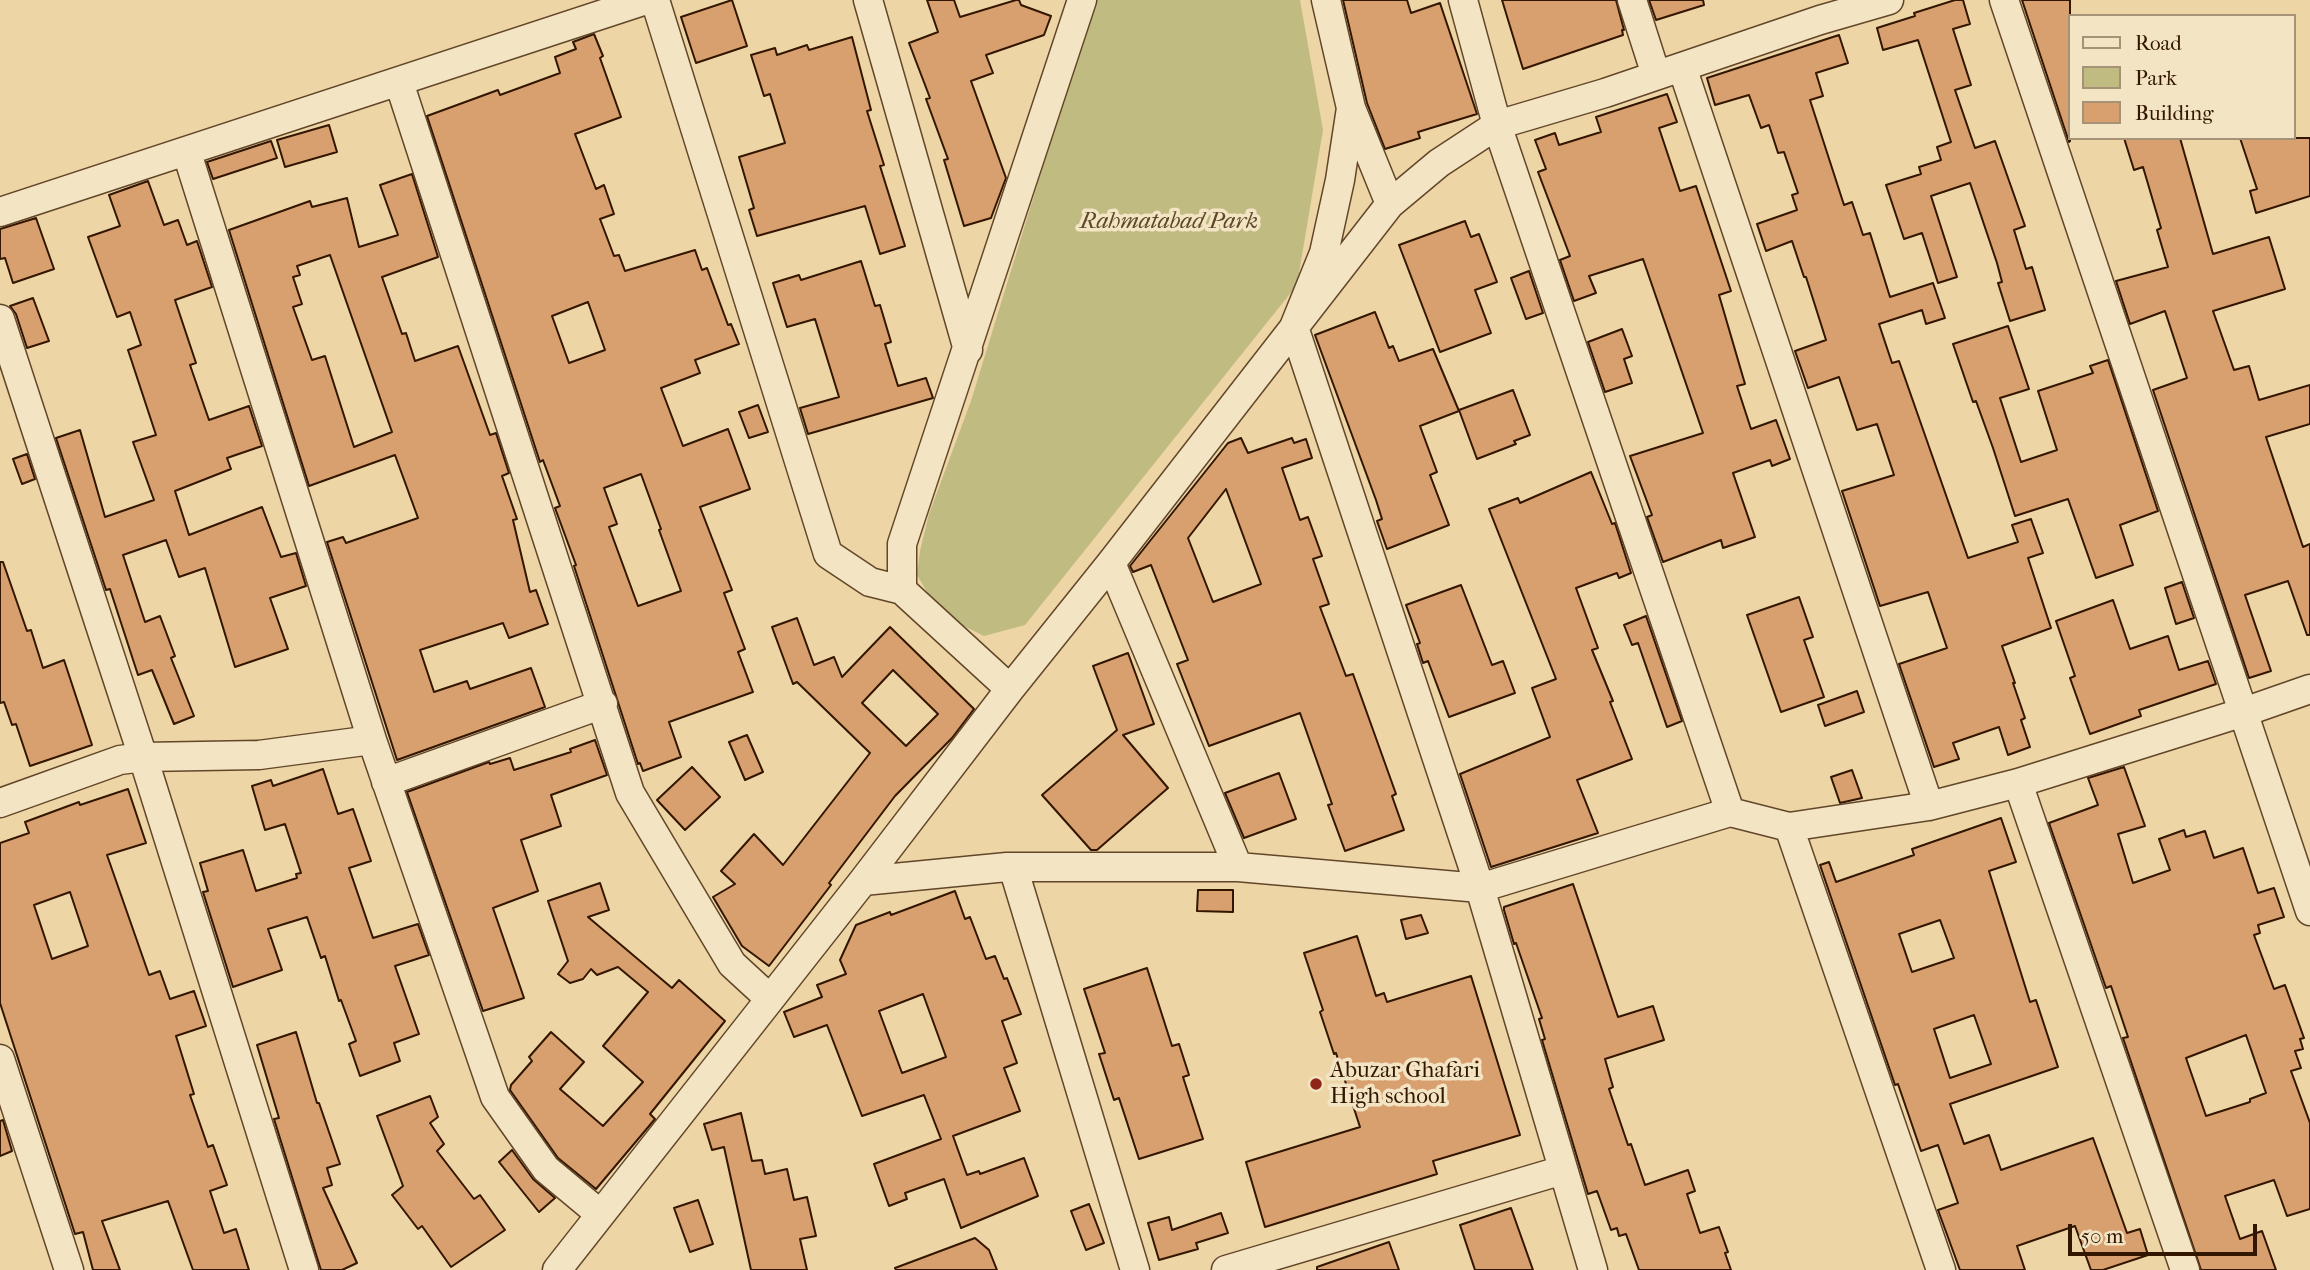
<!DOCTYPE html>
<style>
body{margin:0}
#map{position:relative;width:2310px;height:1270px;overflow:hidden;background:#edd5a5;font-family:"IM FELL French Canon",serif}
canvas{display:block}
.legend{position:absolute;left:2068px;top:14px;width:228px;height:126px;box-sizing:border-box;background:#f3e4c4;border:2px solid #a69276;margin:0;padding:9px 12px;list-style:none;font-size:21px;color:#331600}
.legend li{display:flex;align-items:center;gap:14px;height:35px}
.legend b{width:35px;border:2px solid #a69276}
.scale{position:absolute;left:2068px;top:1224px;width:189px;height:32px;box-sizing:border-box;border:4px solid #331600;border-top:0;padding-left:9px;font-size:21px;line-height:24px;white-space:nowrap;color:#331600;-webkit-text-stroke:5px #f3e4c4;paint-order:stroke}
</style>
<div id="map">
<canvas width="2310" height="1270"></canvas>
<ul class="legend">
<li><b style="height:9px;background:#f3e4c4"></b>Road</li>
<li><b style="height:19px;background:#c0bb81"></b>Park</li>
<li><b style="height:19px;background:#d89f6f"></b>Building</li>
</ul>
<div class="scale">50 m</div>
</div>
<script>
const g = document.querySelector('canvas').getContext('2d');
g.lineJoin = 'round';
function fill(path, color) { g.fillStyle = color; g.fill(path, 'evenodd'); }
const shape = rows => new Path2D(rows.map(r => 'M' + r).join(''));
function trace(path, color, width, dash) { g.strokeStyle = color; g.lineWidth = width; g.lineCap = dash ? 'butt' : 'round'; g.setLineDash(dash || []); g.stroke(path); }
function write(font, color, halo, rows, align = 'center') {
  g.font = font + ' "IM FELL French Canon",serif'; g.lineWidth = 7; g.setLineDash([]); g.textBaseline = 'middle'; g.strokeStyle = halo; g.fillStyle = color; for (const [text, x, y, turn = 0] of rows) {
    g.save(); g.translate(x, y); g.rotate((+turn || 0) * Math.PI / 180); g.textAlign = isNaN(turn) ? turn : align; if (halo) g.strokeText(text, 0, 0); g.fillText(text, 0, 0); g.restore();
  }
}
fill(shape([
 [1094,0,1300,0,1323,130,1297,285,1025,625,984,636,940,614,917,575,920,551,929,514,971,401]
]), '#c0bb81');
const building = shape([
 [732,0,747,46,696,63,681,17,732,0],
 [927,0,954,0,960,17,1016,0,1019,0,1021,5,1051,16,1044,35,986,55,993,73,971,81,1006,178,991,218,964,226,944,160,948,159,926,99,930,98,909,43,938,32,927,0],
 [1343,0,1407,0,1411,13,1440,3,1477,114,1418,132,1420,138,1385,149,1367,103,1343,0],
 [1502,0,1616,0,1624,30,1622,30,1623,35,1523,69,1502,0],
 [1649,0,1703,0,1704,5,1656,20,1649,0],
 [1955,0,1963,0,1970,24,1953,29,1971,85,1955,90,1975,148,1995,141,2025,226,2014,230,2026,269,2032,267,2045,310,2010,321,1998,283,2002,282,1997,263,1970,183,1931,196,1957,277,1938,283,1922,233,1904,239,1886,185,1921,174,1919,167,1941,160,1937,147,1951,142,1918,40,1883,50,1877,28,1915,16,1914,13,1955,0],
 [2022,0,2070,0,2070,141,2069,142,2022,0],
 [594,34,603,56,600,58,621,117,575,134,596,189,604,185,614,214,600,219,614,256,619,255,625,271,695,250,702,270,707,268,728,325,731,324,739,344,695,360,700,373,661,388,683,446,728,429,750,489,700,507,732,590,724,593,745,649,738,652,753,692,669,722,681,757,643,771,640,763,638,764,574,566,576,565,555,508,560,506,543,460,540,462,427,116,498,90,500,95,560,73,555,57,576,49,573,42,594,34],
 [588,302,605,350,569,363,552,316,588,302],
 [641,474,661,529,659,530,681,591,638,606,609,527,617,524,604,488,641,474],
 [1839,35,1848,63,1816,73,1823,96,1810,100,1844,205,1852,202,1863,235,1870,233,1890,297,1933,283,1945,318,1926,324,1922,310,1879,324,1892,363,1899,361,1968,558,2018,542,2012,525,2031,519,2043,553,2028,558,2051,628,2002,646,2015,683,2013,683,2025,718,2021,720,2030,747,2008,755,1999,727,1953,743,1959,759,1934,767,1899,664,1947,648,1928,592,1880,606,1842,491,1894,475,1877,424,1857,430,1839,377,1808,388,1795,351,1826,340,1806,277,1804,277,1792,241,1766,251,1757,224,1797,210,1792,195,1798,193,1784,152,1778,153,1769,125,1761,128,1749,95,1715,105,1707,78,1839,35],
 [852,37,871,110,867,111,884,165,880,166,905,246,880,254,865,206,757,236,749,210,754,208,739,157,785,143,770,94,764,96,751,55,775,48,777,55,807,45,809,50,852,37],
 [1667,94,1677,122,1659,128,1680,191,1696,186,1731,291,1719,295,1745,384,1737,386,1751,429,1776,420,1790,459,1772,466,1770,460,1733,473,1755,537,1723,548,1721,540,1663,562,1647,517,1652,515,1630,456,1703,433,1643,259,1589,276,1596,293,1574,301,1560,260,1570,256,1538,172,1546,169,1535,140,1555,133,1559,145,1601,132,1596,117,1667,94],
 [329,125,337,152,285,167,277,140,329,125],
 [2124,138,2180,138,2213,254,2269,237,2285,289,2213,311,2234,370,2249,366,2259,400,2310,385,2310,424,2266,437,2303,547,2310,544,2310,635,2307,635,2288,581,2245,595,2271,671,2249,678,2153,390,2187,378,2165,311,2130,324,2116,281,2168,267,2157,230,2161,228,2143,167,2134,170,2124,138],
 [2240,138,2310,138,2310,196,2256,213,2250,191,2257,189,2240,138],
 [271,141,277,158,213,179,207,162,271,141],
 [412,174,438,257,382,277,402,334,406,333,415,361,458,346,490,435,496,433,509,473,502,476,517,519,513,520,530,592,536,590,548,624,509,638,503,623,420,650,434,692,467,681,470,689,531,668,545,707,397,760,327,542,343,537,346,543,418,518,395,455,309,486,229,230,310,201,312,207,347,198,359,247,398,235,380,185,412,174],
 [330,255,392,432,354,447,325,356,312,360,293,307,302,304,293,277,300,275,297,266,330,255],
 [148,181,164,225,178,220,187,245,197,241,212,287,175,300,196,363,190,365,209,420,249,406,262,446,227,458,231,469,175,491,189,535,262,507,281,557,296,553,306,586,270,598,288,649,235,667,205,568,179,577,166,540,123,555,145,622,160,616,175,656,171,658,194,716,174,724,152,670,138,675,110,589,106,590,56,438,80,430,105,517,154,500,133,442,156,435,128,350,141,345,130,312,117,317,88,237,120,226,109,195,148,181],
 [36,218,54,269,13,283,5,258,0,259,0,229,36,218],
 [1465,221,1471,237,1479,234,1497,282,1475,290,1491,333,1440,352,1399,245,1465,221],
 [861,261,875,306,880,305,891,342,885,344,898,386,926,378,933,398,808,434,800,408,839,397,815,319,787,327,773,283,799,275,801,280,861,261],
 [1529,271,1543,313,1526,319,1511,278,1529,271],
 [33,298,49,341,27,348,16,314,10,306,33,298],
 [1375,312,1389,348,1393,346,1399,361,1433,349,1459,411,1420,426,1437,472,1430,475,1449,525,1387,549,1377,521,1382,519,1376,500,1315,335,1375,312],
 [2008,326,2029,389,2000,398,2021,462,2057,450,2038,391,2093,373,2090,366,2108,360,2158,511,2120,525,2133,565,2096,578,2068,499,2015,516,1993,448,1976,401,1973,402,1953,344,2008,326],
 [1622,329,1632,356,1624,359,1632,383,1605,392,1588,342,1622,329],
 [1513,390,1530,435,1514,441,1516,444,1477,459,1459,410,1513,390],
 [758,405,768,432,749,438,739,412,758,405],
 [1241,438,1248,453,1292,438,1294,443,1306,439,1312,458,1282,468,1300,520,1308,517,1322,556,1313,559,1329,604,1320,607,1346,676,1353,674,1396,794,1392,796,1404,830,1345,851,1328,805,1332,804,1300,713,1209,746,1177,664,1188,660,1151,565,1133,572,1130,566,1228,443,1241,438],
 [1226,489,1261,584,1213,602,1188,538,1226,489],
 [27,454,35,479,22,484,13,459,27,454],
 [1591,472,1612,524,1615,523,1631,573,1619,578,1617,573,1576,588,1598,648,1592,650,1613,701,1610,702,1632,759,1577,780,1598,833,1491,867,1460,774,1550,737,1532,688,1556,679,1489,509,1518,498,1520,503,1591,472],
 [0,562,3,562,27,631,31,630,43,668,64,660,92,745,30,766,16,724,12,725,4,702,0,703,0,562],
 [2182,582,2194,618,2176,624,2165,588,2182,582],
 [1461,585,1492,665,1503,661,1515,693,1449,717,1428,661,1423,663,1417,644,1420,643,1406,605,1461,585],
 [1799,597,1813,637,1804,640,1824,697,1781,712,1747,615,1799,597],
 [2113,600,2130,649,2168,636,2179,670,2208,661,2216,684,2139,710,2141,716,2090,734,2070,678,2075,676,2056,621,2113,600],
 [1646,616,1682,721,1667,727,1638,643,1632,645,1624,625,1646,616],
 [797,618,814,665,834,657,842,677,890,627,974,709,952,738,895,796,829,883,831,885,769,966,742,946,713,897,735,884,721,871,754,834,783,865,870,753,797,682,793,684,772,627,797,618],
 [893,670,938,714,906,746,862,703,893,670],
 [1128,653,1154,724,1123,735,1168,788,1097,850,1091,850,1042,795,1117,730,1093,666,1128,653],
 [1857,691,1864,712,1825,726,1818,705,1857,691],
 [747,735,763,772,745,780,729,742,747,735],
 [595,740,607,775,551,795,561,826,521,840,538,891,493,908,524,998,483,1011,407,792,489,762,490,764,510,758,514,770,571,752,570,749,595,740],
 [692,767,720,797,685,830,657,800,692,767],
 [2124,767,2145,826,2118,834,2133,883,2170,870,2159,839,2184,830,2186,837,2205,831,2214,858,2243,848,2258,893,2274,888,2284,917,2258,925,2260,933,2254,935,2274,989,2285,985,2304,1038,2300,1039,2303,1049,2295,1051,2301,1068,2291,1071,2310,1123,2310,1209,2287,1216,2274,1180,2225,1196,2240,1239,2262,1231,2276,1270,2201,1270,2123,1038,2128,1037,2111,986,2106,988,2049,823,2098,805,2088,778,2124,767],
 [2246,1035,2266,1093,2250,1099,2250,1102,2206,1116,2186,1058,2246,1035],
 [323,769,338,814,353,809,371,861,349,868,373,938,418,924,429,955,395,966,419,1034,394,1043,400,1061,360,1076,349,1044,356,1041,341,1000,339,1001,325,956,321,958,307,917,268,929,282,970,233,987,203,892,208,891,200,863,243,850,256,891,297,878,296,874,301,873,285,824,265,830,252,786,271,780,273,786,323,769],
 [1852,770,1862,798,1840,803,1831,777,1852,770],
 [1279,773,1296,819,1244,838,1225,793,1279,773],
 [128,789,146,843,107,855,149,975,160,971,170,999,194,991,206,1026,176,1036,194,1094,190,1095,208,1147,213,1145,227,1185,210,1191,224,1233,236,1229,249,1270,193,1270,168,1201,102,1221,120,1270,93,1270,83,1232,75,1234,0,1003,0,843,29,833,25,822,79,802,80,805,128,789],
 [70,892,88,946,52,959,34,905,70,892],
 [2001,818,2016,862,1989,871,2030,1002,2036,1000,2058,1067,1950,1104,1964,1144,1989,1135,2001,1170,2093,1138,2127,1233,2140,1229,2148,1255,2103,1270,2091,1270,2075,1226,2017,1246,2025,1270,1960,1270,1938,1210,1958,1203,1938,1145,1921,1151,1898,1084,1895,1085,1820,865,1829,862,1836,882,1914,855,1912,849,2001,818],
 [1940,920,1954,958,1912,972,1899,934,1940,920],
 [1974,1015,1991,1064,1950,1078,1934,1029,1974,1015],
 [600,883,609,910,588,917,672,988,679,980,725,1021,650,1114,655,1119,596,1189,558,1158,510,1090,511,1085,532,1061,529,1057,551,1032,584,1062,560,1089,603,1126,643,1082,603,1046,648,992,618,967,597,975,591,969,583,979,570,983,558,974,568,961,548,901,600,883],
 [1573,884,1618,1017,1653,1006,1664,1040,1605,1059,1613,1087,1609,1089,1628,1145,1631,1144,1645,1185,1688,1170,1695,1191,1687,1194,1700,1233,1719,1227,1728,1252,1725,1253,1731,1270,1639,1270,1626,1234,1619,1236,1617,1228,1611,1230,1597,1191,1588,1194,1542,1040,1545,1039,1539,1019,1542,1018,1516,943,1514,944,1504,910,1504,907,1573,884],
 [1198,890,1233,890,1233,912,1197,911,1198,890],
 [955,891,965,919,970,917,986,959,995,956,1004,979,1007,978,1021,1014,1002,1021,1017,1063,1004,1068,1020,1111,953,1136,967,1175,979,1171,980,1174,1024,1158,1038,1196,961,1228,944,1179,905,1193,907,1199,889,1206,874,1164,941,1139,924,1095,862,1116,827,1025,794,1037,784,1012,822,997,817,985,846,974,840,960,856,925,890,912,891,915,955,891],
 [923,994,946,1057,902,1073,879,1011,923,994],
 [1421,915,1428,933,1406,939,1401,920,1421,915],
 [1357,936,1376,996,1384,993,1387,1002,1471,976,1520,1135,1433,1161,1437,1174,1265,1227,1246,1162,1360,1127,1336,1053,1334,1054,1320,1012,1323,1010,1304,953,1357,936],
 [1147,968,1172,1046,1179,1044,1189,1075,1183,1077,1203,1139,1139,1159,1119,1098,1114,1100,1099,1054,1105,1053,1084,989,1147,968],
 [296,1032,317,1103,319,1103,340,1164,327,1168,332,1185,323,1188,357,1263,342,1270,321,1270,320,1267,274,1119,279,1118,257,1045,296,1032],
 [430,1096,438,1117,430,1123,444,1144,437,1151,474,1199,480,1195,505,1230,451,1267,422,1226,418,1229,392,1195,403,1186,377,1116,430,1096],
 [741,1113,752,1161,762,1160,765,1174,787,1169,794,1200,807,1197,816,1236,800,1239,807,1270,751,1270,724,1147,712,1150,704,1124,741,1113],
 [3,1120,12,1151,0,1156,0,1121,3,1120],
 [512,1150,533,1179,555,1198,539,1212,499,1162,512,1150],
 [698,1200,713,1244,690,1252,674,1208,698,1200],
 [1089,1204,1104,1243,1086,1250,1071,1211,1089,1204],
 [1511,1208,1533,1270,1475,1270,1460,1225,1511,1208],
 [1221,1213,1228,1233,1196,1243,1198,1249,1159,1260,1148,1223,1169,1217,1172,1230,1221,1213],
 [975,1238,989,1250,997,1270,896,1270,895,1268,975,1238],
 [1389,1242,1399,1270,1317,1270,1317,1267,1389,1242]
]);
fill(building, '#d89f6f');
trace(building, '#331600', 2);
const street = shape([
 [655,0,828,554,870,582,902,590],
 [868,0,968,350],
 [1326,0,1351,108,1390,204],
 [1463,0,1497,125,1730,812],
 [1632,0,1656,75],
 [2004,0,2310,911],
 [1682,67,1929,806],
 [399,82,630,793,732,964,770,999],
 [1351,108,1340,180,1324,253,1294,327,1480,888,1593,1270],
 [187,153,372,740,495,1097,546,1169,600,1214],
 [0,212,646,0],
 [0,319,143,757,304,1270],
 [1111,563,1238,867],
 [1010,689,902,590,902,544,1082,0],
 [386,782,603,704],
 [2018,783,2185,1270],
 [0,803,120,760,143,757,259,755,372,740],
 [1789,827,1941,1270],
 [1013,867,1135,1270],
 [863,881,1007,867,1238,867,1480,888,1730,812,1789,827,1929,806,2018,783,2244,712,2310,689],
 [0,1059,69,1270],
 [557,1270,863,881,1010,689,1111,563,1390,204,1439,163,1497,125,1605,93,1820,20,1889,0],
 [1226,1270,1563,1170]
]);
trace(street, '#624629', 31);
trace(street, '#f3e4c4', 28);
for (const [x, y, r, color] of [
 [1316,1084,7,"#8f2418"]
]) { const dot = new Path2D(); dot.arc(x, y, r, 0, 2 * Math.PI); g.fillStyle = color; g.fill(dot); trace(dot, '#f3e4c4', 2.5); }
write('italic 23px', '#5d4827', '#f3e4c4', [
 ["Rahmatabad Park",1169,222]
]);
write('23px', '#331600', '#f3e4c4', [
 ["Abuzar Ghafari",1330,1071],
 ["High school",1330,1097]
], 'left');
</script>
